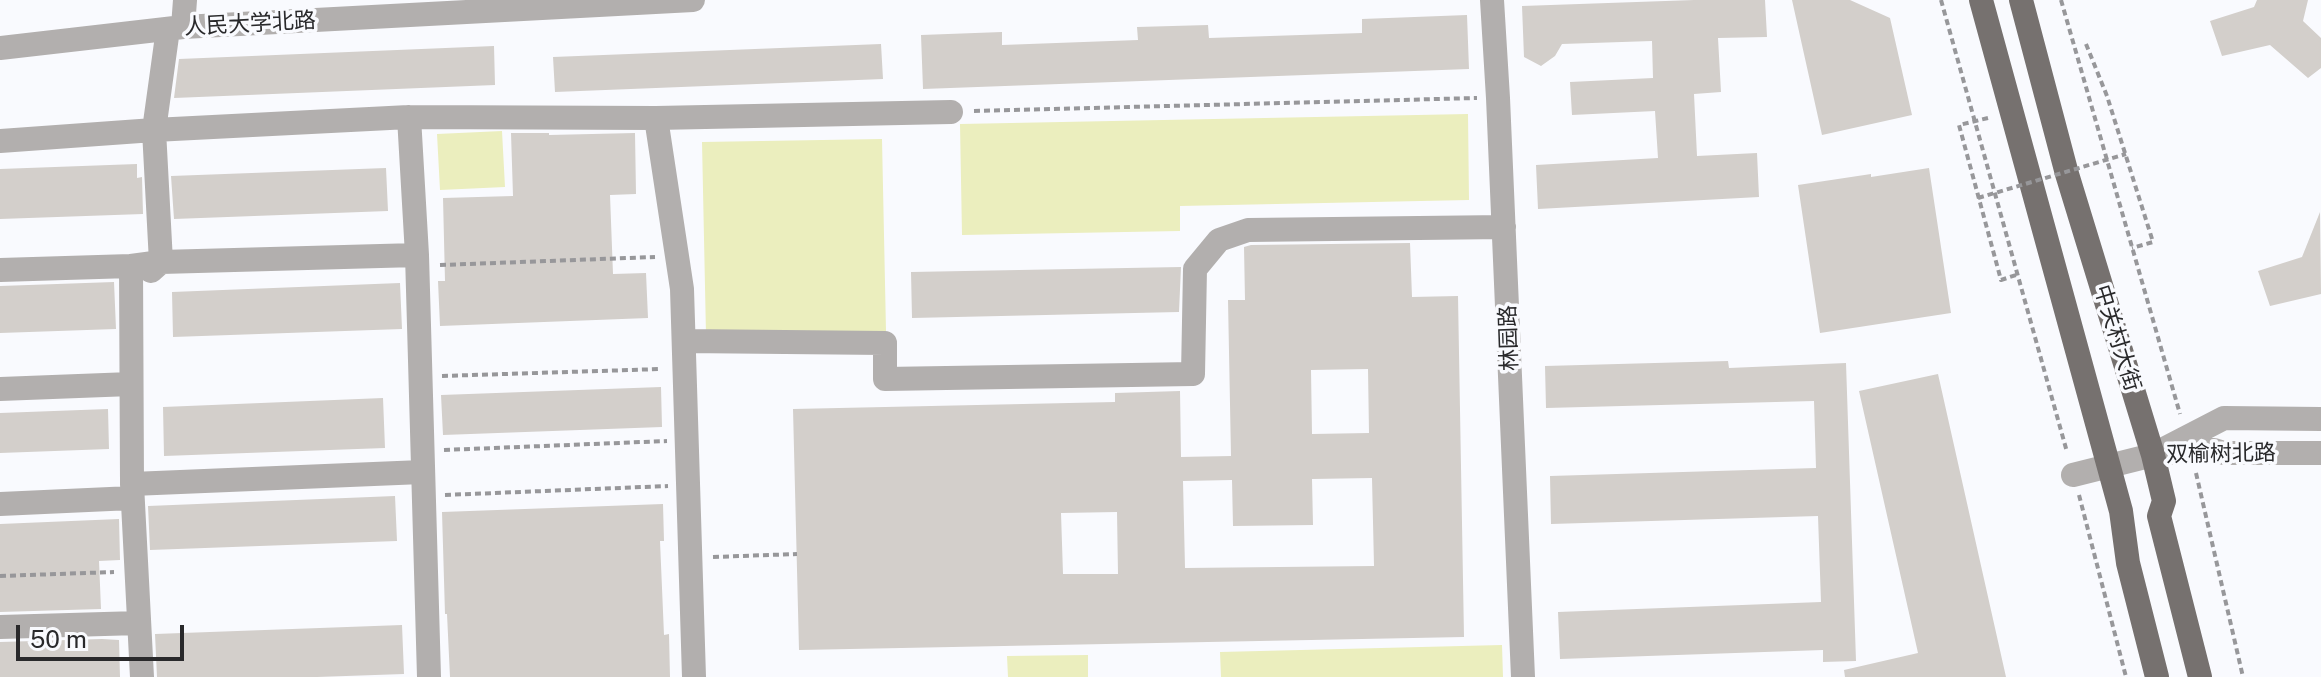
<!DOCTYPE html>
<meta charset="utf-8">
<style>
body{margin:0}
#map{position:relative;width:2321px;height:677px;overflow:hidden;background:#f9fafe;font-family:"Public Sans",sans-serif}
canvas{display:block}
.scale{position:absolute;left:16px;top:625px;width:168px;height:36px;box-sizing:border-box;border:4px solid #29292b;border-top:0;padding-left:10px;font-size:24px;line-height:28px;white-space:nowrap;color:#29292b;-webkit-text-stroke:6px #f9fafe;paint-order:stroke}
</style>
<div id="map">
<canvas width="2321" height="677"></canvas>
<div class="scale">50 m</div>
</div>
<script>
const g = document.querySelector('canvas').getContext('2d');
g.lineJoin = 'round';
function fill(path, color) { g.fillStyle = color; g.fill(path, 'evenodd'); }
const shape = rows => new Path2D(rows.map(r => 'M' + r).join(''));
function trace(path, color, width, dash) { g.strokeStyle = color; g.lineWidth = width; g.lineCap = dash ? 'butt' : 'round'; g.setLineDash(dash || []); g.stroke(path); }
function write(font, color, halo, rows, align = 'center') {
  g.font = font + ' "Public Sans","Noto Sans SC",sans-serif'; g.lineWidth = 7; g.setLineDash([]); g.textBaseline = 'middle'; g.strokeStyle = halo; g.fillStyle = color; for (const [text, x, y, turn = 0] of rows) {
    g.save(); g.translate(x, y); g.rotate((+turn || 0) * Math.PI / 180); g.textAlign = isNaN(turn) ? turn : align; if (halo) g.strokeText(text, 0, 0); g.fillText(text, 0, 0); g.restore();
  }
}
fill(shape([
 [1468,114,1469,200,1180,206,1180,231,962,235,960,124],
 [502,131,505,187,440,190,437,134],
 [882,139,886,331,706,335,702,142],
 [1502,645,1503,677,1221,677,1220,652],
 [1088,655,1088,677,1008,677,1007,656]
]), '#ebeebe');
fill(shape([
 [1694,0,1765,0,1767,37,1718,38,1721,92,1694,94,1697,156,1757,153,1759,197,1538,209,1536,165,1658,158,1655,111,1572,115,1570,82,1653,78,1652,41,1562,44,1555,56,1541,66,1524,57,1522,6],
 [1792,0,1850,0,1890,18,1912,115,1822,135],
 [2257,0,2308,0,2303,21,2321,38,2321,68,2308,78,2270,45,2222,56,2210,21,2254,7],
 [1467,15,1469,69,923,89,921,35,1002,32,1002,45,1138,40,1137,27,1208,25,1209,38,1362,33,1362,19],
 [881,44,883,79,555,92,553,57],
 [494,46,495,85,174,98,179,59],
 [511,133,549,133,549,135,635,133,636,194,610,195,613,274,646,273,648,318,440,326,438,281,445,281,443,198,513,196],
 [137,164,137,178,142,177,143,214,0,219,0,169],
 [386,168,388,211,174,219,171,176],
 [1929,168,1951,313,1820,333,1798,185,1871,174,1871,177],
 [2320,212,2321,294,2270,306,2258,271,2302,257],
 [1410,243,1412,297,1458,296,1464,637,799,650,793,409,1115,402,1115,393,1180,391,1181,457,1231,456,1228,300,1245,300,1244,247,1251,245],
 [1368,369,1369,433,1312,434,1311,370],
 [1372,478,1374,566,1185,568,1183,481,1232,480,1233,526,1313,525,1312,479],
 [1117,512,1118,574,1063,574,1061,513],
 [1181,267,1179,312,912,318,911,272],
 [114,282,116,329,0,333,0,286],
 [400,283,402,329,173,337,172,292],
 [1728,361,1729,368,1846,363,1856,661,1823,662,1823,650,1560,659,1558,612,1821,602,1818,516,1551,524,1550,476,1816,468,1814,401,1546,408,1545,366],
 [1938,374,2006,677,1845,677,1844,670,1918,653,1859,391],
 [661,387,662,427,443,435,441,395],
 [383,398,385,448,164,456,163,407],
 [108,409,109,449,0,453,0,413],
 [395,496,397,541,150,550,148,506],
 [663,504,664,541,660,541,664,635,669,634,670,677,450,677,447,614,445,614,442,512],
 [119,519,120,560,99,561,101,609,0,612,0,524],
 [402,625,404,674,317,677,157,677,155,634],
 [102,639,119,640,120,677,0,677,0,642]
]), '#d3cfcb');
trace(shape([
 [1941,0,2067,452],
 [2061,0,2180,414],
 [2086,44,2107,96,2153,242,2132,248],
 [974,111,1477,98],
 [1988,118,1959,125,2001,280,2016,275],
 [440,265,655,257],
 [442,376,661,369],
 [444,450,667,441],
 [2196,473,2243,677],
 [445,495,668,486],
 [2079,495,2126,677],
 [713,557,797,554],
 [0,576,114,572]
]), '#97979a', 4, [6, 4]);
trace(shape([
 [1492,0,1498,98,1523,677],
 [183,27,185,0],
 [0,48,183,27,693,0],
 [409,117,417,255,429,677],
 [656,118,682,289,694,677],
 [0,141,154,130,409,117,656,118,951,112],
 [0,270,131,266],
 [151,271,161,262,417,255],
 [685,341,885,343,885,379,1193,374,1195,269,1219,240,1248,230,1504,227],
 [0,389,131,384],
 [2166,448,2224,418,2321,419],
 [2073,475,2153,455,2191,450,2214,450,2224,453,2321,453],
 [132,484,422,472],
 [0,504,132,498],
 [0,627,139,623],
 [142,677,132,484,131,266,161,262,154,130,168,29]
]), '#b2afae', 24);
trace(shape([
 [1981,0,2121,511,2128,563,2157,677],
 [2021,0,2067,174,2153,455,2164,501,2159,516,2200,677]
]), '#76716f', 24);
trace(shape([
 [1978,198,2126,154]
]), '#97979a', 4, [6, 4]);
write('22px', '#29292b', '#f9fafe', [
 ["人民大学北路",250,24,-3],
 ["林园路",1509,338,-92],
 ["中关村大街",2117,338,73],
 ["双榆树北路",2221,454,-1]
]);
</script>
